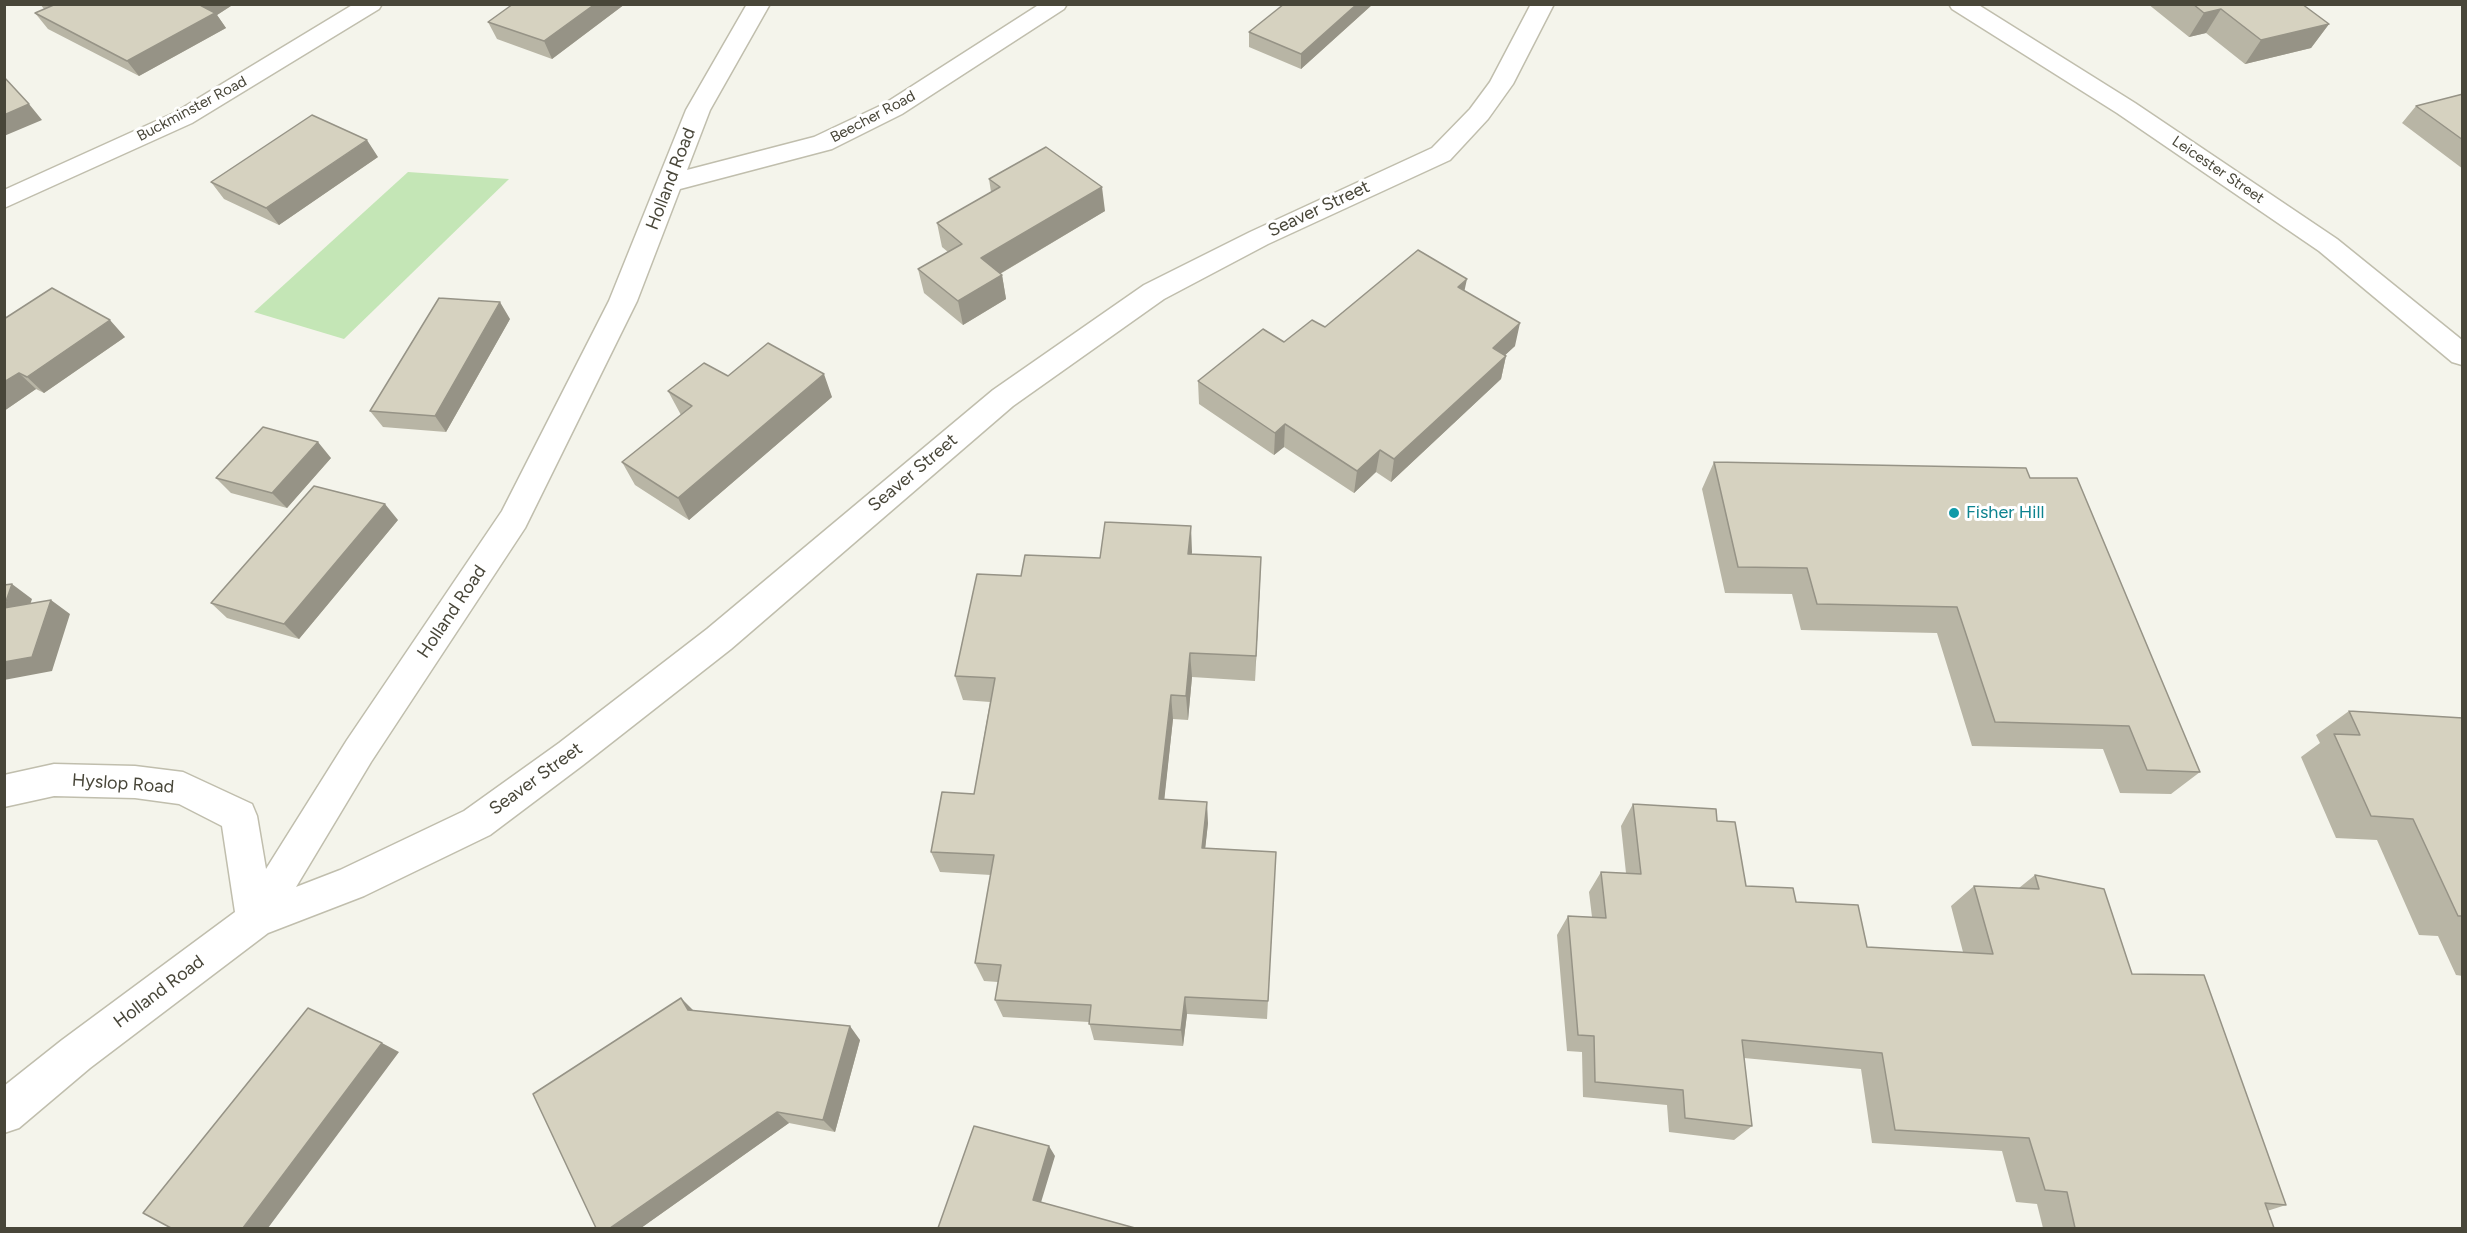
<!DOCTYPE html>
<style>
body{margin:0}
#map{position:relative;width:2467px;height:1233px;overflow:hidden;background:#f4f4eb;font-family:Figtree,sans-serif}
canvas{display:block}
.frame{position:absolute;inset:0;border:6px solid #484639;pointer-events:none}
</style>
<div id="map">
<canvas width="2467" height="1233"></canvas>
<div class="frame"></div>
</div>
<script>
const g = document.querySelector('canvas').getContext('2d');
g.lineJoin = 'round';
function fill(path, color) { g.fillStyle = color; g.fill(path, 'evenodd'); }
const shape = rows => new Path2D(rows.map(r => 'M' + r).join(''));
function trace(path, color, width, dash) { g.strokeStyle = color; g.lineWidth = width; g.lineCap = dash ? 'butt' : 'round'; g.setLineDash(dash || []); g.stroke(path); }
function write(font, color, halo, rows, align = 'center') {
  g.font = font + ' Figtree,sans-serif'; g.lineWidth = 6; g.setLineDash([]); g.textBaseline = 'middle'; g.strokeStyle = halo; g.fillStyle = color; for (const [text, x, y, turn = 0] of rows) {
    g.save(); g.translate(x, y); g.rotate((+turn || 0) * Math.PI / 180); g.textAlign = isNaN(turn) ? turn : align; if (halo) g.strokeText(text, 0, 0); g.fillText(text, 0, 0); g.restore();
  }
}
fill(shape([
 [408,172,509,179,344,339,254,312]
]), '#c4e6b6');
const minor = shape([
 [354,4,382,4,379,9,192,123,4,208,4,190,174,113,354,4],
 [747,4,770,4,710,110,687,170,814,137,884,104,1040,4,1067,4,1064,9,902,114,832,149,680,189,637,301,525,528,371,762,296,887,340,870,464,811,559,743,707,629,993,390,1144,285,1250,232,1432,148,1470,109,1490,82,1531,4,1554,4,1513,84,1488,119,1450,160,1268,244,1164,299,1013,406,731,649,583,765,490,835,364,896,268,933,90,1068,19,1128,4,1133,4,1086,62,1040,235,912,222,826,179,804,135,798,54,796,4,807,4,775,54,764,135,766,183,772,252,804,257,816,266,869,347,740,502,511,609,301,686,110,747,4],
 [1949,4,1977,4,2135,103,2337,239,2462,340,2462,365,2452,362,2319,251,2117,113,1952,9,1949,4]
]);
trace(minor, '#c0bead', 3);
fill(minor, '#fff');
fill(shape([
 [40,4,234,4,217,15,226,28,139,76,48,29,35,13,44,9],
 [513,4,625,4,552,59,497,39,488,22],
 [1373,4,1301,69,1249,47,1249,32],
 [2148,4,2302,4,2329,24,2311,48,2245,64,2206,33,2189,37],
 [2463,94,2463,169,2402,123,2416,106],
 [378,157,279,225,224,199,211,182],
 [989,179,1105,211,1000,274,1002,275,1006,299,963,325,924,293,918,269,948,252,942,247,937,223,991,192],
 [1465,291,1515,346,1505,355,1506,356,1501,379,1391,482,1376,472,1354,493,1284,447,1274,455,1199,404,1198,381,1284,342,1325,327],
 [4,319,125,337,44,393,36,389,4,411],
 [510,319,446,432,383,427,370,411],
 [728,376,832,397,689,520,635,485,622,462,681,415,668,391],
 [331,458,287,508,231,493,216,478],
 [1714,462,2030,478,2200,772,2171,794,2120,793,2103,749,1972,746,1937,633,1801,630,1792,594,1725,593,1702,489],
 [398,520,299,639,227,618,211,603],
 [1192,554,1260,583,1255,681,1192,677,1188,720,1173,719,1164,799,1208,823,1205,848,1276,852,1267,1019,1187,1014,1183,1046,1094,1040,1089,1022,1003,1017,995,1000,998,982,984,981,975,963,991,875,940,872,931,852,974,794,990,702,963,700,955,676,1021,576,1100,558],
 [2349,711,2463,718,2463,976,2456,975,2438,936,2419,935,2377,840,2336,838,2301,757,2320,743,2316,735],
 [1633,804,1717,821,1746,886,1796,902,1867,947,1963,952,1951,906,1974,886,2019,888,2035,875,2132,974,2286,1205,2267,1211,2274,1228,2043,1228,2037,1204,2016,1202,2002,1151,1872,1143,1861,1069,1744,1058,1752,1126,1734,1140,1669,1132,1667,1105,1583,1097,1582,1052,1567,1051,1557,935,1568,916,1592,917,1589,892,1601,872,1626,873,1621,826],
 [694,1011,860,1040,835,1132,789,1123,641,1228,596,1228]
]), '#b8b5a5');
fill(shape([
 [198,4,234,4,217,15,226,28,139,76,127,61],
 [595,4,625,4,552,59,544,41],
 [1357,4,1373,4,1301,69,1301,54],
 [2221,9,2206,33,2189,37,2204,13],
 [2329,24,2311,48,2245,64,2261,40],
 [29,104,42,120,4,136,4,115],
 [367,140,378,157,279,225,266,208],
 [1102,187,1105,211,986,282,981,258],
 [1002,275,1006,299,963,325,958,301],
 [1467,279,1462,302,1458,287],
 [500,302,510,319,446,432,435,416],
 [110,320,125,337,44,393,27,377],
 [1520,323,1515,346,1488,371,1493,348],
 [1506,356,1501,379,1391,482,1394,459],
 [19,373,36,389,4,411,4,382],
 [824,374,832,397,689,520,678,498],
 [1285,424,1284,447,1274,455,1275,433],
 [318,442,331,458,287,508,272,493],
 [1380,450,1376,472,1354,493,1357,471],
 [385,504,398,520,299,639,284,624],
 [1191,526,1192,552,1190,580,1188,554],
 [1261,557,1260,583,1255,681,1256,656],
 [12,584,32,599,24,623,4,608],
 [51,600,70,614,52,671,4,680,4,662],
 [1190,653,1192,677,1188,720,1186,696],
 [1171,695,1173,719,1162,821,1159,799],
 [1207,802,1208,823,1203,869,1202,848],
 [1185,997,1187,1014,1183,1046,1181,1030],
 [681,998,695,1012,688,1010],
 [850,1026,860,1040,835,1132,823,1120],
 [382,1043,399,1052,268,1228,243,1228],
 [777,1112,789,1123,641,1228,610,1228],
 [1049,1146,1055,1156,1039,1209,1033,1200]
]), '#969386');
const building = shape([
 [56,4,198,4,215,13,127,61,35,13,56,4],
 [513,4,595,4,544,41,488,22,513,4],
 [1284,4,1357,4,1301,54,1249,32,1284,4],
 [2193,4,2302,4,2329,24,2261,40,2221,9,2204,13,2193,4],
 [4,77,29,104,4,115,4,77],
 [2463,94,2463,140,2416,106,2463,94],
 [312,115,367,140,266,208,211,182,312,115],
 [1046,147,1102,187,981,258,1002,275,958,301,918,269,962,244,937,223,1000,187,989,179,1046,147],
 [1418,250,1467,279,1458,287,1520,323,1493,348,1506,356,1394,459,1380,450,1357,471,1285,424,1275,433,1198,381,1263,329,1284,342,1312,320,1325,327,1418,250],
 [52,288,110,320,27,377,19,373,4,382,4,319,52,288],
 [439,298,500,302,435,416,370,411,439,298],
 [768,343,824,374,678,498,622,462,692,406,668,391,704,363,728,376,768,343],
 [263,427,318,442,272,493,216,478,263,427],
 [1714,462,2026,468,2030,478,2077,478,2200,772,2147,770,2129,726,1995,722,1957,607,1817,604,1807,568,1738,567,1714,462],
 [314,486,385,504,284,624,211,603,314,486],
 [1105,522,1191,526,1188,554,1261,557,1256,656,1190,653,1186,696,1171,695,1159,799,1207,802,1202,848,1276,852,1268,1001,1185,997,1181,1030,1089,1024,1091,1005,995,1000,1001,965,975,963,994,855,931,852,942,792,974,794,995,678,955,676,977,574,1021,576,1025,555,1100,558,1105,522],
 [12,584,4,607,4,585,12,584],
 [51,600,32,657,4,662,4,608,51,600],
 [2349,711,2463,718,2463,916,2458,916,2413,819,2371,816,2334,734,2360,735,2349,711],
 [1633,804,1716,809,1717,821,1735,822,1746,886,1793,888,1796,902,1858,905,1867,947,1993,954,1974,886,2039,889,2035,875,2104,889,2132,974,2204,975,2286,1205,2265,1203,2274,1228,2075,1228,2067,1192,2045,1190,2029,1138,1895,1130,1882,1053,1742,1040,1752,1126,1685,1118,1683,1090,1595,1082,1594,1036,1578,1035,1568,916,1606,918,1601,872,1641,874,1633,804],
 [681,998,688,1010,850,1026,823,1120,777,1112,610,1228,596,1228,533,1094,681,998],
 [308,1008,382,1043,243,1228,171,1228,143,1213,308,1008],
 [974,1126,1049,1146,1033,1200,1135,1228,938,1228,974,1126]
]);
fill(building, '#d6d2c0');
trace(building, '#969386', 1.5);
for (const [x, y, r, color] of [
 [1954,513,6,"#0f9aa8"]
]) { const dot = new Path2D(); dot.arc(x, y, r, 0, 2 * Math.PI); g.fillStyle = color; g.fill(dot); trace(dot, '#fff', 2); }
write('15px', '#484639', '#fff', [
 ["Buckminster Road",192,109,-28],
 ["Beecher Road",873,117,-28],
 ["Leicester Street",2218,170,34]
]);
write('18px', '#484639', '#fff', [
 ["Holland Road",671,179,-69],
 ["Seaver Street",1319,209,-25],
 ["Seaver Street",913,473,-40],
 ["Holland Road",452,612,-56],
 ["Seaver Street",536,779,-36],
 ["Hyslop Road",123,784,4],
 ["Holland Road",159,992,-37]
]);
write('18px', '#0d838f', '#fff', [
 ["Fisher Hill",1966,513]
], 'left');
</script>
